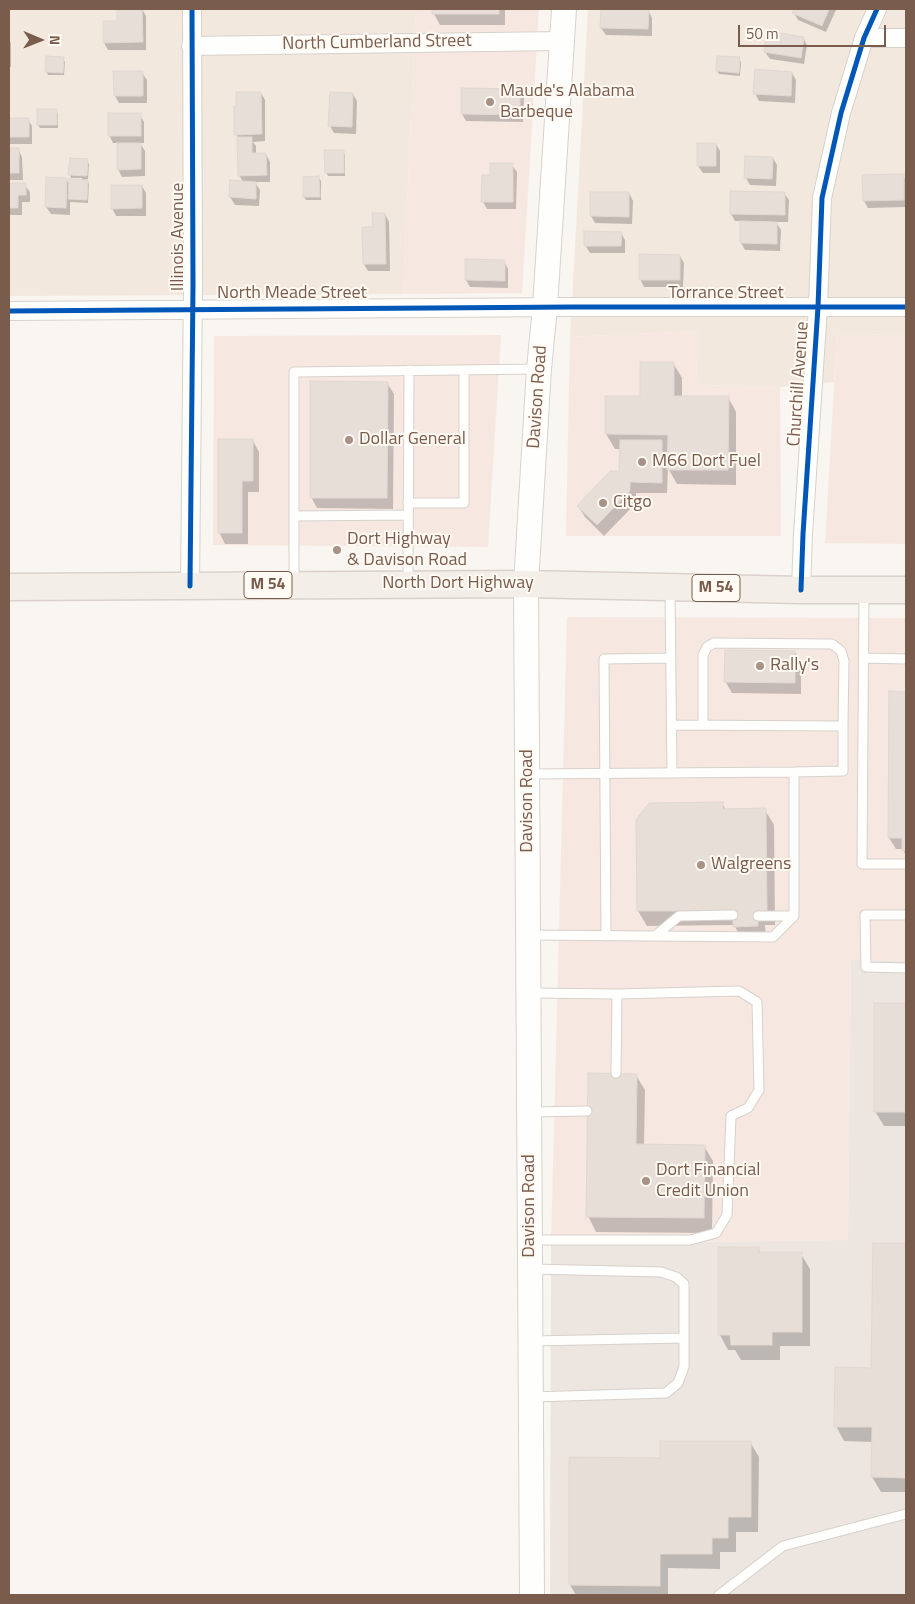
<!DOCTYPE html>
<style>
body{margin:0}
#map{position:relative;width:915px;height:1604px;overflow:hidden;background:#f9f5f0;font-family:"Titillium Web",sans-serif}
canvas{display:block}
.frame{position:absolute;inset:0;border:10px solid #7a5c4d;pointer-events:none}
.north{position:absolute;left:15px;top:15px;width:50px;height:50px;-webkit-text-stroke:4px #fffaf3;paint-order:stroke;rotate:91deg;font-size:14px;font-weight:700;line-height:20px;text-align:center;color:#7a5c4d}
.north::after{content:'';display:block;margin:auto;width:18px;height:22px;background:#7a5c4d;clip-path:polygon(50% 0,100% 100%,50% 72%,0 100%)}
.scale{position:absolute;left:738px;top:25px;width:148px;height:22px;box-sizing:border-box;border:2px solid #7a5c4d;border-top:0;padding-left:6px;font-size:15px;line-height:18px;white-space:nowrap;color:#7a5c4d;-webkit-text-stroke:4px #fffaf3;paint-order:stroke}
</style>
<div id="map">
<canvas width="915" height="1604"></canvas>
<div class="frame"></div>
<div class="north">N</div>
<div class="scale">50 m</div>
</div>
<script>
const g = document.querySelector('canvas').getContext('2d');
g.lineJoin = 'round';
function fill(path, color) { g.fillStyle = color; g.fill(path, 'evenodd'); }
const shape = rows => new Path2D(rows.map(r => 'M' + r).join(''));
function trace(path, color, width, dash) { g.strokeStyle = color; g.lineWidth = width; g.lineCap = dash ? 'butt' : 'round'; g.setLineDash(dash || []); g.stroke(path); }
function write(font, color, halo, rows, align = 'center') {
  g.font = font + ' "Titillium Web",sans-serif'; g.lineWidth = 4; g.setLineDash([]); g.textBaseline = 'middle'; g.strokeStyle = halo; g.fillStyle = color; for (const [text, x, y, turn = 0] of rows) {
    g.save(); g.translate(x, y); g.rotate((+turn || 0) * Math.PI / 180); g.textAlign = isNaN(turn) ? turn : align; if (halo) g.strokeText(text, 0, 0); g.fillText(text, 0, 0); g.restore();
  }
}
fill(shape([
 [9,9,416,9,403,294,9,296],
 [588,9,906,9,906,335,837,334,834,382,780,387,696,385,698,331,570,337]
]), '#f2e8de');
fill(shape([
 [416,9,539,9,522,293,403,294],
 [698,331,696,385,780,387,781,536,566,536,570,337],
 [837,334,906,335,906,544,825,543],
 [501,335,488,547,213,545,214,336],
 [567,617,906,618,906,961,851,960,848,1240,551,1244]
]), '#f6e8e1');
fill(shape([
 [851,960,906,961,906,1595,550,1595,551,1244,848,1240]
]), '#ede5e0');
fill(shape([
 [118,9,142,9,146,16,146,50,108,50,104,43,118,22],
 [433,9,505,9,505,25,440,25,434,14],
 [602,9,648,10,652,18,652,36,606,35,601,28],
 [795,9,835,9,836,10,826,32,798,20,794,13],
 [803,38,807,45,804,64,770,59,765,52],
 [9,40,11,43,11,67,9,67],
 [718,57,739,59,741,62,740,76,719,74,717,71],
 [63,58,65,62,64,75,48,75,46,71],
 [142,73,147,80,147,103,119,103,115,96],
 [792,73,796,80,795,103,759,101,755,93],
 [519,91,524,98,523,122,466,121,462,114],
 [261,93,265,100,265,141,253,142,256,146,256,155,266,154,270,162,270,182,255,182,260,190,259,206,235,205,230,197,231,182,243,182,239,175,239,139,236,134],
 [353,94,357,101,356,134,334,133,330,126],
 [56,110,58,114,58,128,40,128,38,125],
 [140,115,144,122,144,143,140,143,145,151,145,176,122,177,118,169,118,143,113,143,109,135],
 [9,119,28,119,32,126,32,144,9,144],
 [716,144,720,151,720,173,703,173,698,166],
 [9,149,18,149,22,157,23,180,9,180],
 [343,151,345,155,345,176,328,176,326,172],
 [773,158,777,165,776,186,750,185,746,178],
 [87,161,89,164,88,179,86,179,89,184,88,203,70,202,70,215,51,214,46,207,66,179,70,185,82,181,82,178,71,178,70,174],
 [512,165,517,172,516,209,487,209,483,202,483,176,491,176],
 [903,175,906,181,906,207,868,208,864,201],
 [319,178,321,181,321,200,306,200,304,197],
 [9,185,25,185,30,192,30,202,22,202,22,215,9,215],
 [142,186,146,193,146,216,116,216,112,208],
 [629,193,633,201,632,224,595,223,591,216],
 [784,193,789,200,788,222,776,222,781,230,780,251,745,250,741,243,741,221,735,221,731,214],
 [385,214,389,222,390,271,368,271,364,264,374,229],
 [621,233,625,240,625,253,590,253,585,245],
 [680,256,684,263,683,287,644,287,640,279],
 [466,261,504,261,508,269,508,288,470,287,466,280],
 [673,363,682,378,682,397,728,397,736,412,736,485,677,484,668,468,667,493,636,493,636,503,604,536,585,517,578,506,621,472,621,449,615,449,606,434],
 [387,383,394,394,393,509,317,508,311,497],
 [253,441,259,452,259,492,248,492,248,544,225,544,219,532],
 [795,652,801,663,801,694,732,693,725,681],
 [890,693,906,693,906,857,903,849,896,849,889,838],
 [722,803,726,810,765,810,774,825,775,925,765,925,766,941,743,941,734,925,647,926,638,911,637,820],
 [875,1004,906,1004,906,1126,884,1126,875,1111],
 [636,1075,645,1090,644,1145,704,1146,713,1161,712,1233,596,1232,588,1216],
 [874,1244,906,1245,906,1492,881,1492,872,1477,873,1442,844,1441,836,1426,873,1369],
 [758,1249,761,1253,801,1254,810,1269,810,1346,780,1346,780,1360,741,1360,735,1350,728,1350,720,1335],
 [750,1442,759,1457,758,1532,736,1532,736,1552,720,1552,720,1569,668,1568,668,1595,576,1595,570,1585,661,1459]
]), '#0003');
const building = shape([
 [117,9,142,9,143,42,103,43,103,21,117,21,117,9],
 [432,9,499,9,499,14,432,14,432,9],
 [601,9,649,9,648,29,600,28,601,9],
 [794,9,829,9,822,26,792,13,794,9],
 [767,31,804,37,801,58,764,52,767,31],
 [46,56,64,57,63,73,45,72,46,56],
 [717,56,740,57,739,73,716,71,717,56],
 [755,69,792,72,791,96,753,94,755,69],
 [113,71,143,71,143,96,114,96,113,71],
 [461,88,520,89,520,115,461,114,461,88],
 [236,92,261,92,262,134,234,135,234,106,236,106,236,92],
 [330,92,353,93,352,127,328,126,330,92],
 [37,109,57,109,57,125,37,125,37,109],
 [108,113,141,113,141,136,108,136,108,113],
 [9,118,29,118,29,137,9,137,9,118],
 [237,137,252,137,252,153,266,153,267,175,238,176,237,137],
 [117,143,141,143,141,169,117,170,117,143],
 [697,143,716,143,716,166,697,166,697,143],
 [9,148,19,148,19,173,9,173,9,148],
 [324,150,344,150,344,173,325,173,324,150],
 [745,156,773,157,772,179,744,178,745,156],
 [70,158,88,159,87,176,68,175,70,158],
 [490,163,513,163,513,202,481,202,482,175,490,175,490,163],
 [904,174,904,200,863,201,862,175,904,174],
 [319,176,320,197,303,197,303,177,319,176],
 [46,177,67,178,66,208,45,207,46,177],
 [69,179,88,180,87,200,68,199,69,179],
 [230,180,256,182,256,199,229,197,230,180],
 [9,183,26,183,26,195,18,195,18,208,9,208,9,183],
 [111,185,142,185,142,208,111,209,111,185],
 [730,191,785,192,785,215,730,214,730,191],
 [590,192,629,192,629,217,590,216,590,192],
 [372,213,385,213,386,264,363,264,362,227,373,227,372,213],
 [740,221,777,222,777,244,740,243,740,221],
 [584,231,622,232,621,246,584,246,584,231],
 [639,254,680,255,680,280,639,280,639,254],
 [465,259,505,260,505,281,465,280,465,259],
 [640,362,674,362,674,396,729,396,728,470,667,470,668,435,605,434,605,396,640,396,640,362],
 [310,381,388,382,387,498,310,498,310,381],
 [218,439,253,439,253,481,242,481,242,533,218,533,218,439],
 [620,440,662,440,662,483,630,482,630,491,597,525,577,506,610,471,619,471,620,440],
 [725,650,795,651,795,683,724,682,725,650],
 [889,691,906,692,906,851,902,851,902,838,888,838,889,691],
 [723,802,723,809,766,808,767,911,758,911,758,926,733,927,733,911,637,911,636,820,649,803,723,802],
 [874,1003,906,1003,906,1112,874,1112,874,1003],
 [588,1073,637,1074,636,1144,705,1145,704,1218,586,1217,588,1073],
 [873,1243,906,1243,906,1478,871,1477,872,1427,834,1427,835,1367,871,1368,873,1243],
 [718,1247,759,1247,759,1252,802,1252,802,1332,772,1332,772,1345,731,1345,730,1335,718,1335,718,1247],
 [660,1441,751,1441,751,1517,728,1517,728,1538,712,1538,712,1554,660,1554,660,1586,569,1585,569,1457,660,1458,660,1441]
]);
fill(building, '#e6ded7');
trace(building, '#e2d8d2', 1);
const lane = shape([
 [408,503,464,503,464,370],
 [294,516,408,515],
 [294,582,294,372,539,369],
 [408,583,409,370],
 [670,589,672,773],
 [864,593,862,864,906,864],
 [864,658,906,659],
 [672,725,843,726,843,771,794,772],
 [703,725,703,655,707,647,714,643,832,644,841,651,844,661,843,726],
 [527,774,794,772,794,916,773,937,528,935],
 [906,915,865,915,866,967,906,968],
 [758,916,794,916],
 [606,936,604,659,671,658],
 [655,936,679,916,733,915],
 [528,993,617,994,739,991,757,1002,759,1090,748,1108,731,1116,727,1215,716,1233,690,1240,530,1240],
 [616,1073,617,994],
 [530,1112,587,1111],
 [531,1269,661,1272,676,1277,684,1284,684,1367,678,1383,666,1393,532,1397],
 [532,1341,684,1338],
 [719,1595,783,1546,906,1514]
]);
const street = shape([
 [864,38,906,38],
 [191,46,562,41],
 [9,311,572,307,906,307],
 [190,586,193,285,192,9],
 [801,590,803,534,818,307,822,198,841,113,864,38,877,9]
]);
const secondary = shape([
 [532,1595,526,584,539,369,545,307,564,9]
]);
const primary = shape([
 [9,587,526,584,801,590,906,590]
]);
trace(lane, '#d7d1cb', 11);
trace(street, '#d7d1cb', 20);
trace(secondary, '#d9d2cb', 26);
trace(primary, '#dad1cc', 29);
trace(lane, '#fefefd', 9);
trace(street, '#fefefd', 18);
trace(secondary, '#fefefd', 24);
trace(primary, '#f3eee8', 26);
trace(shape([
 [9,311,572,307,906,307],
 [190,586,193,285,192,9],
 [801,590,803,534,818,307,822,198,841,113,864,38,877,9]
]), '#0057b8', 5);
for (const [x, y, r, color] of [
 [490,102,5,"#a69286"],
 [349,440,5,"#a69286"],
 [642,462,5,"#a69286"],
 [603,503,5,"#a69286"],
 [337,550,5,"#a69286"],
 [760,666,5,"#a69286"],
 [701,865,5,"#a69286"],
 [646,1181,5,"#a69286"]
]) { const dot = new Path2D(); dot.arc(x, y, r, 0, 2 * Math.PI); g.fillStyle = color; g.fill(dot); trace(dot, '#fffaf3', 2); }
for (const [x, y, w] of [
 [268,585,48],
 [716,588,48]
]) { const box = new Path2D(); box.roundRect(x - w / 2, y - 13.5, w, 27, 4); g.fillStyle = '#fffaf3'; g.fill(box); trace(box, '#7a5c4d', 1); }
write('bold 16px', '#7a5c4d', null, [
 ["M 54",268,585],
 ["M 54",716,588]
]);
write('18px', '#7a5c4d', '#fffaf3', [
 ["North Cumberland Street",377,43,-1],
 ["Illinois Avenue",179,237,-90],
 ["North Meade Street",292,294],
 ["Torrance Street",726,294],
 ["Churchill Avenue",799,384,-86],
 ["Davison Road",538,397,-86],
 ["North Dort Highway",458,584],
 ["Davison Road",528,801,-90],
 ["Davison Road",530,1206,-90]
]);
write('18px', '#7a5c4d', '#fffaf3', [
 ["Maude's Alabama",500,92],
 ["Barbeque",500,113],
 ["Dollar General",359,440],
 ["M66 Dort Fuel",652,462],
 ["Citgo",613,503],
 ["Dort Highway",347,540],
 ["& Davison Road",347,561],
 ["Rally's",770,666],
 ["Walgreens",711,865],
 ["Dort Financial",656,1171],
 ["Credit Union",656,1192]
], 'left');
</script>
